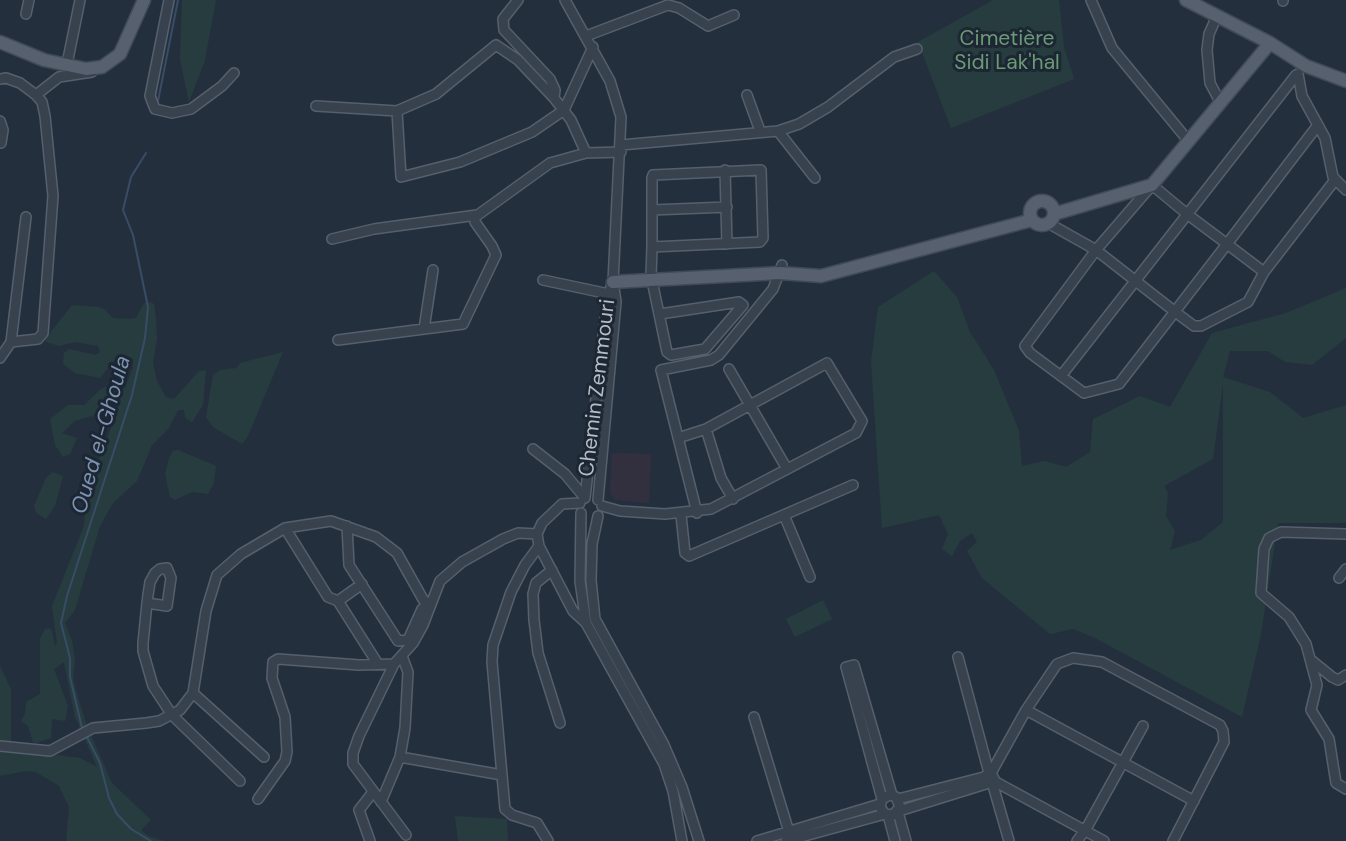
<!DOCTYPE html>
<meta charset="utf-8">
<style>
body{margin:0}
canvas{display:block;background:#242f3e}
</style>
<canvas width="1346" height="841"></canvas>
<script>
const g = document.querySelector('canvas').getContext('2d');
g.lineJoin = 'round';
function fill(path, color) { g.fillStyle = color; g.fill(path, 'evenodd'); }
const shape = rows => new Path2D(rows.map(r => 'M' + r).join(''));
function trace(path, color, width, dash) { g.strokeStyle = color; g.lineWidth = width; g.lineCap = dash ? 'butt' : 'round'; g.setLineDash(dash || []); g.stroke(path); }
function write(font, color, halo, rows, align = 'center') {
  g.font = font + ' "DM Sans",sans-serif'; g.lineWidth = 6; g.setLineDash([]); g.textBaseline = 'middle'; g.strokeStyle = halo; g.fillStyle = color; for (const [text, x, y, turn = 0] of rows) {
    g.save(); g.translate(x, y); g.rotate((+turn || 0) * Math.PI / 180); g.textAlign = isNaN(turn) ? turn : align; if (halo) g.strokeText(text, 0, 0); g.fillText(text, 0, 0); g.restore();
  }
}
fill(shape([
 [612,453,651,454,649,503,615,500,610,493]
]), '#32303f');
fill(shape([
 [182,0,216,0,205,60,189,102,180,60],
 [993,0,1059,0,1064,47,1074,79,951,128,918,42],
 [934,271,957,297,970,332,994,370,1019,431,1022,466,1044,461,1066,467,1090,452,1093,419,1140,396,1170,407,1212,333,1286,313,1346,288,1346,338,1312,365,1285,362,1268,351,1230,351,1223,377,1270,392,1303,418,1346,405,1346,523,1278,523,1261,634,1242,717,1093,637,1073,629,1050,634,982,578,967,551,977,542,972,533,960,541,952,556,942,549,948,534,939,515,882,528,871,362,878,307],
 [1223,384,1223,522,1201,540,1170,550,1175,531,1166,516,1168,493,1164,486,1213,459],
 [151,302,154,304,156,319,157,339,153,363,157,381,166,397,174,399,199,371,206,370,203,405,192,422,185,418,184,410,178,410,169,428,152,445,137,481,113,503,100,526,75,610,65,623,72,641,75,659,73,678,78,698,87,726,112,783,151,820,141,830,148,836,164,841,66,841,69,807,59,786,36,772,25,771,0,776,0,752,15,750,80,758,97,767,75,717,64,662,54,669,68,706,65,721,52,719,51,738,36,743,33,742,28,726,21,721,25,714,26,702,40,694,40,639,45,629,50,628,52,632,55,646,57,643,52,606,84,526,86,492,113,423,105,412,75,421,62,433,77,438,70,454,63,457,55,445,50,419,68,405,84,405,101,389,106,387,118,392,125,388,133,368,133,359,123,355,118,356,100,378,75,373,63,364,64,353,69,349,95,355,100,352,98,346,75,342,59,346,46,342,46,338,72,305,98,307,104,309,113,318,131,319,136,318,144,303],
 [283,352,247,438,242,444,213,427,206,417,213,375,220,370,237,368,240,363],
 [178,450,216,466,214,483,208,494,192,492,175,500,170,497,165,474,169,458,173,451],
 [52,472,63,476,55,506,46,519,36,513,34,506,46,478],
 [823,600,832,619,795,637,786,619],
 [0,666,11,689,11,741,0,741],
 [455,816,507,819,508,841,458,841]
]), '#263c3f');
trace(shape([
 [157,106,178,0],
 [82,728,70,677,70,658,61,623,67,596,132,395,145,338,148,307,133,235,123,210,131,177,146,153],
 [87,737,100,763,109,798,117,814,131,829,151,841]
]), '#394c67', 2);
const minor = shape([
 [169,0,150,96,155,109,172,113,191,109,222,86,234,73],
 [518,0,503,19,504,30,550,79,555,90,554,98],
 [565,0,610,81,621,117,613,282,616,302,598,500],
 [1091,0,1112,48,1186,138],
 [1283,1,1283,0],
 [26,14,29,0],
 [1217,16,1209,34,1207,50,1210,83,1218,98],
 [586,36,668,5,679,8,708,26,734,15],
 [67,64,80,0],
 [1298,74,1302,96,1325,138,1333,177,1346,190],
 [0,79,6,78,20,83,36,95],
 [747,95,760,131],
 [316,106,397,111,436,94,496,45,518,60,554,98,571,120,586,153],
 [397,111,401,177,460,162,532,132,564,110,593,47],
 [0,121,3,130,1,143],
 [778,131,815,178],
 [621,145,778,131,799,124,828,107,894,57,917,49],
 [725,170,727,244],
 [652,210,727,207],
 [1048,223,1096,250,1174,311,1194,326,1201,326,1248,302,1264,272,1335,180],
 [332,239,374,229,477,215],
 [652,247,760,242,763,238,761,170,653,175,652,178,652,247,651,276,667,352,671,355,705,349,743,305,739,302,660,314],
 [1264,272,1227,244,1187,214,1152,185,1096,250,1025,346,1030,353,1084,393,1119,384,1227,244,1318,125],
 [543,280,609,294],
 [424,329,433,270],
 [338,340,463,324,496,255,492,246,475,222,475,217,550,163,586,153,621,152],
 [11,342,26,217],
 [0,358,11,342,38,339,43,333,53,196,45,116,42,102,36,95,59,77,92,72],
 [729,369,787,469],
 [1061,376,1296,75],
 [706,429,721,478,733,499],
 [533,449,565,474,585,498],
 [585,498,607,300,612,284],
 [580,503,562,504,542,523,537,534,539,546,573,611,586,623],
 [602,506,620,511,665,514,711,509,856,433,862,421,827,363,706,429,678,438],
 [581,513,580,581,586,623,664,764,673,791,682,841],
 [697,513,661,370,711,360,719,355,773,289,782,265],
 [681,515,685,553,689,556,853,485],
 [784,515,810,577],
 [598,516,592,544,591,580,595,619,664,745,682,787,699,841],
 [347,526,349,565,398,641,408,640,422,609],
 [285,528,328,597,338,601,362,584],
 [1346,534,1281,532,1269,538,1264,549,1261,593,1289,617,1306,644,1317,685,1311,710,1329,739,1336,783,1346,789],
 [539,546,525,565,511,592,493,645,492,662,505,809,512,815,537,823,548,841],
 [552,570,536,583,533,594,534,620,538,653,560,723],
 [1339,578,1346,569],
 [338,601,376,661],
 [147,603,167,606,171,578,167,568,160,569,155,573,150,582,148,595,147,603,143,643,143,651,153,686,172,715,240,781],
 [958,657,989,773],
 [1311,660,1332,677,1338,680,1346,675],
 [193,693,264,757],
 [1026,710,1194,801],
 [754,717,789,832],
 [0,746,50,751,93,728,146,723,159,721,180,710,193,693,206,611,217,575,241,554,285,528,331,521,376,537,397,553,424,601,430,603],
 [400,757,502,775],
 [991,773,994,779,987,783,985,776,991,773,1026,710,1057,664,1073,658,1102,662,1220,725,1223,731,1224,742,1173,841],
 [994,781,1104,841],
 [992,782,1009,841],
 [258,799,285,761,287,752,285,717,272,678,273,662,278,659,359,665,394,664],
 [882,799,846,667,854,665,892,795],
 [898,799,984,777],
 [381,802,400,757,405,728,408,672,402,656],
 [899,811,989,783],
 [898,812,906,841],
 [888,815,895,841],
 [406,835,353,764,353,753,359,736,394,664,413,643,423,625,440,581,462,562,503,539,518,533,537,534],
 [370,841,359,810,373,792],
 [757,841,880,804],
 [786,841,885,814,893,815,900,807,896,797,890,795,882,799,880,807,885,814],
 [1077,841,1086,829,1143,726]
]);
const major = shape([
 [1186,0,1270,43,1306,66,1346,81],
 [0,42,44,60,86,69,102,67,120,54,144,0],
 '1030 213a12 12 0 1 1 24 0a12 12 0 1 1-24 0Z',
 [1054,214,1152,185,1270,43],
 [613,282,780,273,821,276,1032,220]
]);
trace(minor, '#565f6c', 12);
trace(major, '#414a57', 15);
trace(minor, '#38414e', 9);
trace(major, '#56606e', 12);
write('21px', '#6b9a76', '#1d2633', [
 ["Cimetière",1007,39],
 ["Sidi Lak'hal",1007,63]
]);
write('21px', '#b4bcc9', '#1d2633', [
 ["Chemin Zemmouri",598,388,-83]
]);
write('italic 22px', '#7c92b1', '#1d2633', [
 ["Oued el-Ghoula",102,435,-74]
]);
</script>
